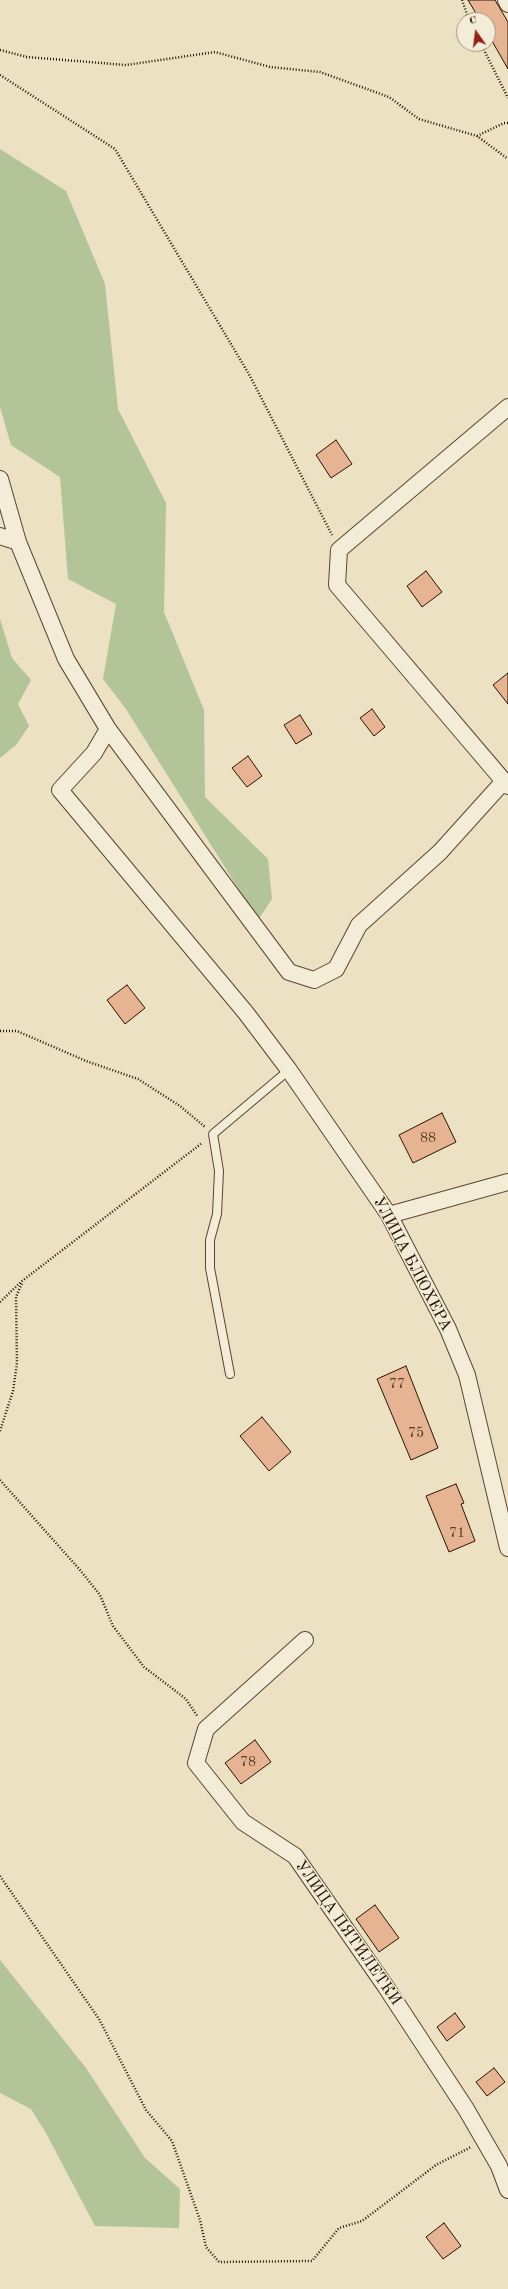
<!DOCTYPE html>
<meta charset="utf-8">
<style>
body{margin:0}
#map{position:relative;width:508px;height:2289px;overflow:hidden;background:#ece1c2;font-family:"Old Standard TT",serif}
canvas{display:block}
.north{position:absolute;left:456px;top:12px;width:40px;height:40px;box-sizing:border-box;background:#f3ecd7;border:1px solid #a29581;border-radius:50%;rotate:346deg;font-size:11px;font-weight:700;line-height:16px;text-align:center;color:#291300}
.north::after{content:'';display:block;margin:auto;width:14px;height:18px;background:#8f2418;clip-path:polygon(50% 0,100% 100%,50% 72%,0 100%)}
</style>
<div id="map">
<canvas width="508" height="2289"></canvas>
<div class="north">С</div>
</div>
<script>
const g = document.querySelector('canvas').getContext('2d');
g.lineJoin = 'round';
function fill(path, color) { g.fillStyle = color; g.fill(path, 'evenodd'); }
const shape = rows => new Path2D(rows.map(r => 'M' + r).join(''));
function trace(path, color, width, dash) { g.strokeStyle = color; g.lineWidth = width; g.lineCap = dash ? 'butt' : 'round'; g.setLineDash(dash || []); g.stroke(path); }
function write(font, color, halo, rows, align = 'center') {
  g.font = font + ' "Old Standard TT",serif'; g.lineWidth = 3; g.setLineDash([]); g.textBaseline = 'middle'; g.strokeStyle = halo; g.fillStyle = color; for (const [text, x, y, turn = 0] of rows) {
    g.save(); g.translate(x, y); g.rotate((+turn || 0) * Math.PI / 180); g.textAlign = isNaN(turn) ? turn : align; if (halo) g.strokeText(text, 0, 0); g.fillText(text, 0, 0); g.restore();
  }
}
fill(shape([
 [0,149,66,191,105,284,118,409,166,503,164,612,204,710,205,797,268,859,272,899,258,920,126,709,103,679,116,604,68,579,60,477,11,445,0,407],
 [0,619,12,658,31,680,18,704,29,726,16,745,0,758],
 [0,1960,86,2068,145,2158,180,2189,179,2228,95,2226,46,2133,31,2109,0,2093]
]), '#b2c498');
const building = shape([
 [468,0,495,0,508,22,508,69,488,34,488,20,480,20,468,0],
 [336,440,352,464,331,478,316,455,336,440],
 [426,571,442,592,422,607,407,586,426,571],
 [508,673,508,704,493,685,508,673],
 [372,709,385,727,374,736,360,718,372,709],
 [300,715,312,734,296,744,284,725,300,715],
 [248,756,262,776,247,787,232,768,248,756],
 [127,985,145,1008,125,1024,107,1000,127,985],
 [442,1113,456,1142,413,1163,399,1135,442,1113],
 [406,1366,438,1448,411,1460,377,1379,406,1366],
 [262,1417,291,1452,269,1471,240,1436,262,1417],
 [456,1484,464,1503,461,1504,475,1541,449,1552,426,1496,456,1484],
 [255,1740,271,1762,241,1784,225,1763,255,1740],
 [375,1905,399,1938,379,1952,356,1919,375,1905],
 [455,2013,465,2027,447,2041,437,2027,455,2013],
 [494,2068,505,2082,487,2096,476,2082,494,2068],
 [444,2223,461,2246,443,2259,426,2237,444,2223]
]);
fill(building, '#e6b493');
trace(building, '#291300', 1);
const lane = shape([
 [230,1374,210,1268,210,1240,217,1214,219,1171,213,1134,289,1070]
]);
const street = shape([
 [506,0,508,4],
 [508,407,339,550,337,585,508,786],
 [0,479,18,542,66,659,108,729,94,753,60,790,246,1013,289,1070,389,1215,448,1329,467,1375,508,1548],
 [0,536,18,542],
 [108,729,289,972,314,980,336,969,359,925,440,852,504,781],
 [389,1215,508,1182],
 [305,1640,206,1729,196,1763,243,1822,295,1856,386,1987,466,2109,499,2166,508,2190]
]);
trace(lane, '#5a4630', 10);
trace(street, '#5a4630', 18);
trace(shape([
 [462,0,469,20],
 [481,44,508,98],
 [0,50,27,57,126,65,215,52,270,67,320,72,389,97,419,119,477,136,508,159],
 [0,75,115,149,250,376,332,535],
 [477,136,504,123,508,123],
 [0,1031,17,1031,86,1061,138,1079,180,1106,205,1127],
 [0,1302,22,1281,202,1143],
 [0,1431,13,1391,17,1363,16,1297,22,1283],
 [0,1480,80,1570,100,1595,113,1626,144,1667,186,1699,198,1717],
 [0,1876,99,2019,146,2110,172,2141,200,2220,206,2247,219,2262,312,2261,339,2228,362,2221,436,2165,471,2147]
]), '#291300', 2.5, [1, 2]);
trace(lane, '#f3ecd7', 8);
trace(street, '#f3ecd7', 16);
write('14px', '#583b25', null, [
 ["88",428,1138],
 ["77",397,1384],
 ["75",416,1433],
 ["71",457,1533],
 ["78",248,1762]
]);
write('16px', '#291300', '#f3ecd7', [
 ["УЛИЦА БЛЮХЕРА",412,1264,62],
 ["УЛИЦА ПЯТИЛЕТКИ",348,1933,55]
]);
</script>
